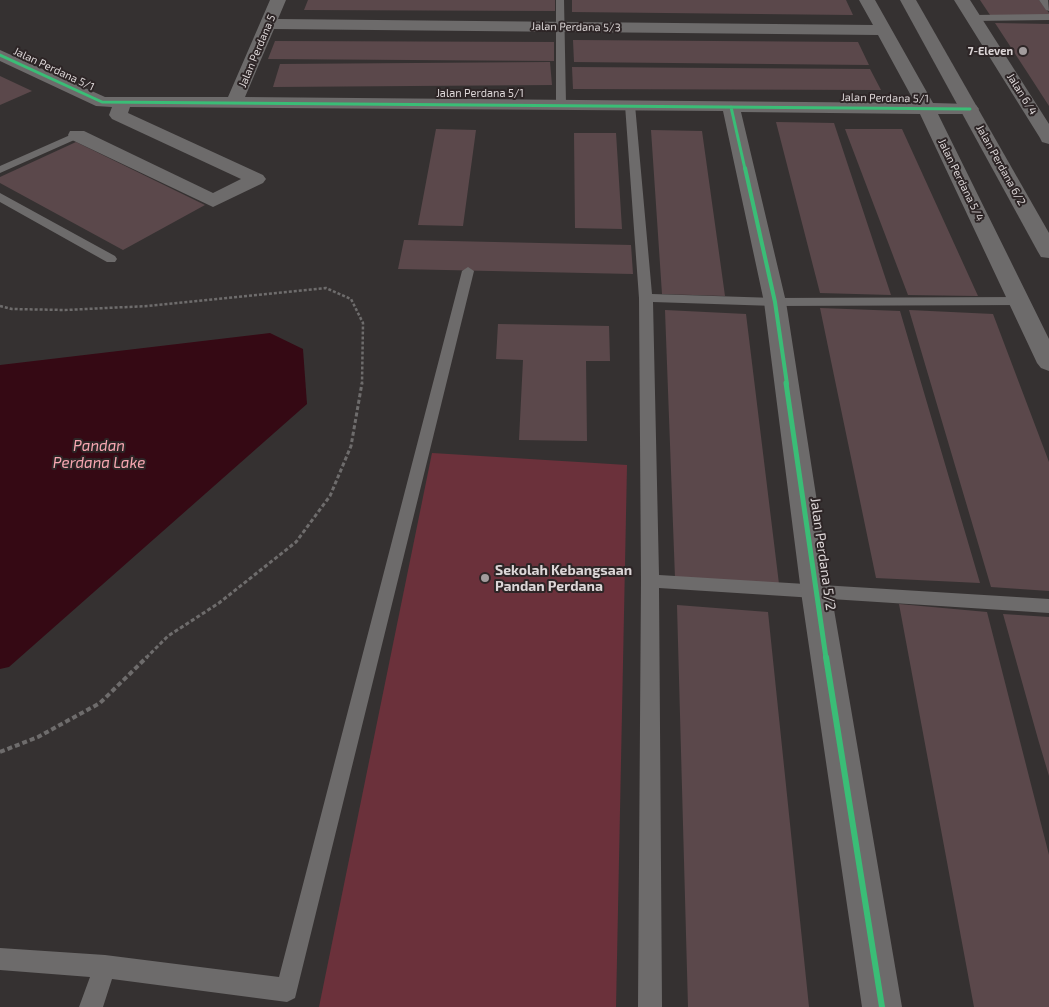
<!DOCTYPE html>
<style>
body{margin:0}
canvas{display:block;background:#353131}
</style>
<canvas width="1049" height="1007"></canvas>
<script>
const g = document.querySelector('canvas').getContext('2d');
g.lineJoin = 'round';
function fill(path, color) { g.fillStyle = color; g.fill(path, 'evenodd'); }
const shape = rows => new Path2D(rows.map(r => 'M' + r).join(''));
function trace(path, color, width, dash) { g.strokeStyle = color; g.lineWidth = width; g.lineCap = dash ? 'butt' : 'round'; g.setLineDash(dash || []); g.stroke(path); }
function write(font, color, halo, rows, align = 'center') {
  g.font = font + ' "Exo 2",sans-serif'; g.lineWidth = 4; g.setLineDash([]); g.textBaseline = 'middle'; g.strokeStyle = halo; g.fillStyle = color; for (const [text, x, y, turn = 0] of rows) {
    g.save(); g.translate(x, y); g.rotate((+turn || 0) * Math.PI / 180); g.textAlign = isNaN(turn) ? turn : align; if (halo) g.strokeText(text, 0, 0); g.fillText(text, 0, 0); g.restore();
  }
}
fill(shape([
 [432,453,627,465,616,1007,319,1007]
]), '#6b313b');
fill(shape([
 [270,333,303,349,307,404,9,667,0,669,0,365]
]), '#350914');
fill(shape([
 [308,0,555,0,555,11,304,10],
 [572,0,846,0,853,15,572,12],
 [980,0,1039,0,1049,13,1049,16,990,15],
 [995,23,1049,24,1049,106,1027,72],
 [573,40,858,42,869,65,574,62],
 [275,41,554,42,554,61,268,59],
 [550,62,552,85,273,87,280,64],
 [572,67,870,69,881,90,573,89],
 [0,76,32,91,0,105],
 [776,122,834,123,891,295,820,293],
 [436,129,476,130,463,226,418,225],
 [845,129,902,129,978,296,908,295],
 [651,130,702,131,725,296,662,294],
 [574,133,616,133,622,229,575,228],
 [76,142,205,205,123,250,0,183,0,177],
 [404,240,631,245,633,274,398,269],
 [820,308,900,311,980,583,876,578],
 [665,310,746,314,779,584,675,578],
 [909,310,993,314,1049,462,1049,591,991,587],
 [498,324,609,326,610,361,586,361,587,441,519,440,523,360,496,359],
 [899,604,987,612,1049,855,1049,1007,974,1007],
 [677,605,768,612,809,1007,688,1007],
 [1003,614,1049,617,1049,776,1038,739]
]), '#5b484b');
trace(shape([
 [0,306,12,309,65,310,148,306,326,288,351,299,363,323,362,384]
]), '#6e6c6c', 2.5, [3, 2]);
trace(shape([
 [146,658,168,636,219,603,296,542,330,496,351,446,362,383]
]), '#6e6c6c', 3, [4, 2.5]);
trace(shape([
 [0,752,38,737,100,703,147,657]
]), '#6e6c6c', 4, [5, 3]);
fill(shape([
 [556,0,564,0,566,104,561,107,556,104,556,0],
 [1039,0,1048,0,1049,11,1046,10,1039,0],
 [1049,14,1049,20,974,21,969,18,974,15,1049,14],
 [630,102,635,105,652,294,775,298,1020,297,1027,301,1020,305,775,306,653,302,659,575,1049,599,1049,613,659,588,662,1007,638,1007,641,581,639,298,625,105,630,102],
 [77,132,81,133,81,137,0,173,0,166,77,132],
 [0,193,115,256,117,259,115,262,107,262,0,202,0,193],
 [468,267,474,271,295,998,287,1002,112,979,103,1007,79,1007,90,977,0,970,0,948,105,955,279,977,462,271,468,267]
]), '#6d6b6b');
fill(shape([
 [270,0,286,0,278,19,873,25,859,0,875,0,933,103,970,104,976,105,979,109,976,113,970,114,938,114,1049,339,1049,371,1041,368,1037,363,920,114,741,112,786,302,831,592,902,1007,862,1007,801,592,764,302,723,111,130,107,128,113,263,175,266,179,263,183,213,207,70,139,68,135,70,131,84,131,213,193,241,179,112,119,109,115,112,107,96,106,0,61,0,50,105,97,228,97,270,0],
 [274,29,878,35,915,103,245,97,274,29],
 [954,0,970,0,1049,124,1049,144,1042,142,1040,138,954,0]
]), '#6d6b6b');
fill(shape([
 [900,0,916,0,1049,233,1049,258,1041,257,1038,252,900,0]
]), '#6d6b6b');
trace(shape([
 [0,55,102,102,970,109],
 [731,107,745,169]
]), '#3abd76', 3);
trace(shape([
 [745,168,775,302,787,384]
]), '#3abd76', 4);
trace(shape([
 [786,383,826,658]
]), '#3abd76', 5);
trace(shape([
 [826,657,882,1007]
]), '#3abd76', 6);
for (const [x, y, r, color] of [
 [1023,51,5,"#a29c9d"],
 [485,578,5,"#a29c9d"]
]) { const dot = new Path2D(); dot.arc(x, y, r, 0, 2 * Math.PI); g.fillStyle = color; g.fill(dot); trace(dot, '#2d2526', 2); }
write('11px', '#dcd6d7', '#2d2526', [
 ["Jalan Perdana 5/3",576,27,1],
 ["Jalan Perdana 5",257,51,-67],
 ["Jalan Perdana 5/1",54,69,25],
 ["Jalan Perdana 5/1",480,93],
 ["Jalan 6/4",1022,94,58],
 ["Jalan Perdana 5/1",885,98,1],
 ["Jalan Perdana 6/2",1001,165,61],
 ["Jalan Perdana 5/4",961,180,64]
]);
write('bold 11px', '#dcd6d7', '#2d2526', [
 ["7-Eleven",1013,51]
], 'right');
write('14px', '#dcd6d7', '#2d2526', [
 ["Jalan Perdana 5/2",823,554,82]
]);
write('bold 14px', '#dcd6d7', '#2d2526', [
 ["Sekolah Kebangsaan",495,570],
 ["Pandan Perdana",495,586]
], 'left');
write('italic 15px', '#f7a7b1', '#2d2526', [
 ["Pandan",99,446],
 ["Perdana Lake",99,463]
]);
</script>
